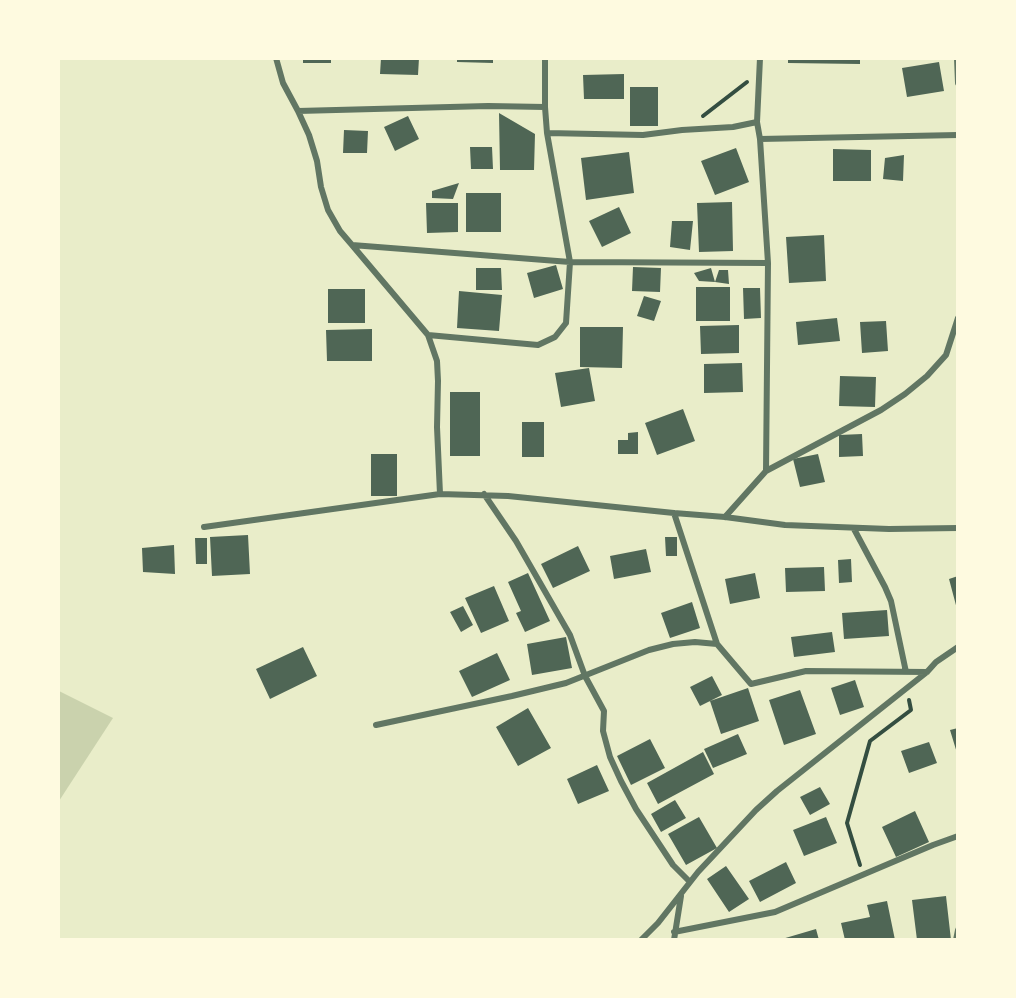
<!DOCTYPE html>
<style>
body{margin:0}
#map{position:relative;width:1016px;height:998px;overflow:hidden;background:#e9edc9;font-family:Overpass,sans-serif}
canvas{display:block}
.frame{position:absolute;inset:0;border:60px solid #fefae0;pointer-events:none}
</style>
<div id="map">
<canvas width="1016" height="998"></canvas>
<div class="frame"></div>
</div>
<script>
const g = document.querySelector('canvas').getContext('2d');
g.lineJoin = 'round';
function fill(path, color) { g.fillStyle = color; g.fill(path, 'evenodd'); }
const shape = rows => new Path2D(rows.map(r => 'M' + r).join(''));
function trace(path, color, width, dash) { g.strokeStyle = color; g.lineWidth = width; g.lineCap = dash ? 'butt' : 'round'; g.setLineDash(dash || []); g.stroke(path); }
fill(shape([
 [59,691,113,718,59,801]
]), '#cad2ad');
fill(shape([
 [303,58,331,58,331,63,303,63],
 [381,58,419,58,418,75,380,74],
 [457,58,493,58,493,63,457,62],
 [788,58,860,58,860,64,788,63],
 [939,62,944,91,907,97,902,68],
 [624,74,624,99,584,99,583,75],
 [630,87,658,87,658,126,630,126],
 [499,113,535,134,534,170,500,170],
 [408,116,419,139,395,151,384,127],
 [344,130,368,131,367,153,343,153],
 [470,147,492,147,493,169,471,169],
 [736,148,749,182,715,195,701,161],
 [833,149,871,150,871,181,833,181],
 [629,152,634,193,586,200,581,158],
 [904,155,903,181,883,179,885,158],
 [459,183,453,199,432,198,432,191],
 [466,193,501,193,501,232,466,232],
 [732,202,733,251,699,252,697,203],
 [426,203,458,203,458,232,427,233],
 [619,207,631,233,602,247,589,221],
 [672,221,693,221,690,250,670,247],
 [824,235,826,281,789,283,786,237],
 [556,265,563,289,534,298,527,273],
 [633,267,661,268,660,292,632,291],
 [476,268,501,268,502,290,476,290],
 [711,268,715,282,699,281,694,273],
 [719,270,728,270,729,284,715,282],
 [696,287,730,287,730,321,696,321],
 [743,288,760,288,761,318,744,319],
 [328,289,365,289,365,323,328,323],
 [459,291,502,295,499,331,457,328],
 [644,296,661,301,654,321,637,316],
 [837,318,840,341,798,345,796,322],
 [886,321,888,351,862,353,860,322],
 [739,325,739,353,701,354,700,326],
 [580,327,623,327,622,368,580,367],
 [372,329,372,361,327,361,326,330],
 [742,363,743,392,704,393,704,364],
 [589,368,595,401,561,407,555,373],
 [840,376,876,377,875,407,839,406],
 [450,392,480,392,480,456,450,456],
 [683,409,695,441,657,455,645,423],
 [522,422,544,422,544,457,522,457],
 [638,432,638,454,618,454,618,440,628,440,628,433],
 [862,434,863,456,839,457,839,435],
 [371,454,397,454,397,496,371,496],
 [818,454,825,482,800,487,793,459],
 [248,535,250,574,212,576,210,537],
 [665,537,677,537,677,556,666,556],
 [195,538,207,538,207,564,196,564],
 [174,545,175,574,143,572,142,548],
 [578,546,590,571,553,588,541,564],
 [646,549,651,572,614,579,610,556],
 [851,559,852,582,839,583,838,560],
 [824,567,825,591,786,592,785,568],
 [528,573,550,621,525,632,516,613,521,611,508,582],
 [755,573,760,598,730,604,725,579],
 [958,576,958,609,957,609,949,579],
 [494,586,509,621,481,633,465,598],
 [692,602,700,628,670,638,661,613],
 [463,606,473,625,461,632,450,612],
 [887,610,889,636,844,639,842,613],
 [832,632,835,652,794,657,791,637],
 [566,637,572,668,532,675,527,644],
 [303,647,317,676,270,699,256,669],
 [497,653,510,680,472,697,459,671],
 [712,676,722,695,700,706,690,687],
 [855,680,864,707,840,715,831,688],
 [748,688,759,721,721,734,710,701],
 [800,690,816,734,784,745,769,700],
 [528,708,551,748,518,766,496,727],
 [958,728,958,753,957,753,950,730],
 [738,734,747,754,713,768,704,749],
 [650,739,665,768,631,785,617,756],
 [929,742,937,763,909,773,901,751],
 [703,752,714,774,658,804,647,783],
 [597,765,609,791,578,804,567,779],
 [820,787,830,804,810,815,800,797],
 [675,800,686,818,661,832,651,814],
 [915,811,929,842,896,857,882,827],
 [699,817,717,848,686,865,668,834],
 [826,817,837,843,804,856,793,830],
 [786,862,796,883,760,902,749,881],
 [726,866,749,899,729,912,707,879],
 [946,896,951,940,917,940,912,900],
 [887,901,895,940,845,940,841,923,870,917,867,905],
 [816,929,819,940,782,940,782,939]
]), '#4f6655');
trace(shape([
 [703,116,747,82],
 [860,865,847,823,870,741,911,710,909,700]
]), '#344e41', 4);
trace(shape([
 [276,58,283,83,298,111,488,106,545,107],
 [545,58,545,107,547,133,643,135,682,130,733,127,757,122],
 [760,58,757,122,760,139,958,135],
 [957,58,958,83],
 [298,111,309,135,317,161,321,187,328,210,340,231,352,245,570,262,768,263,766,471],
 [760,139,768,263],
 [352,245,428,335,437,361,438,381,437,427,440,494],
 [428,335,538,345,555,337,566,323,570,262,547,133],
 [484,494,516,541,570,635,585,676,604,711,603,731,610,757,621,781,636,809,673,865,690,882],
 [674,513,717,644],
 [725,517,766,471,881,410,905,394,927,376,946,355,958,318],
 [204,527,440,494,508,496,674,513,725,517,785,525,889,529,958,528],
 [854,529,885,587,891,601,906,672],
 [376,725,512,696,566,683,649,650,673,644,695,642,717,644,751,684,806,671,927,672],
 [674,932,775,912,933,845,958,836],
 [641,940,658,923,698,872,756,810,777,791,927,672,936,662,958,647],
 [674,940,681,896],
 [956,940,958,930]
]), '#617663', 6);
</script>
